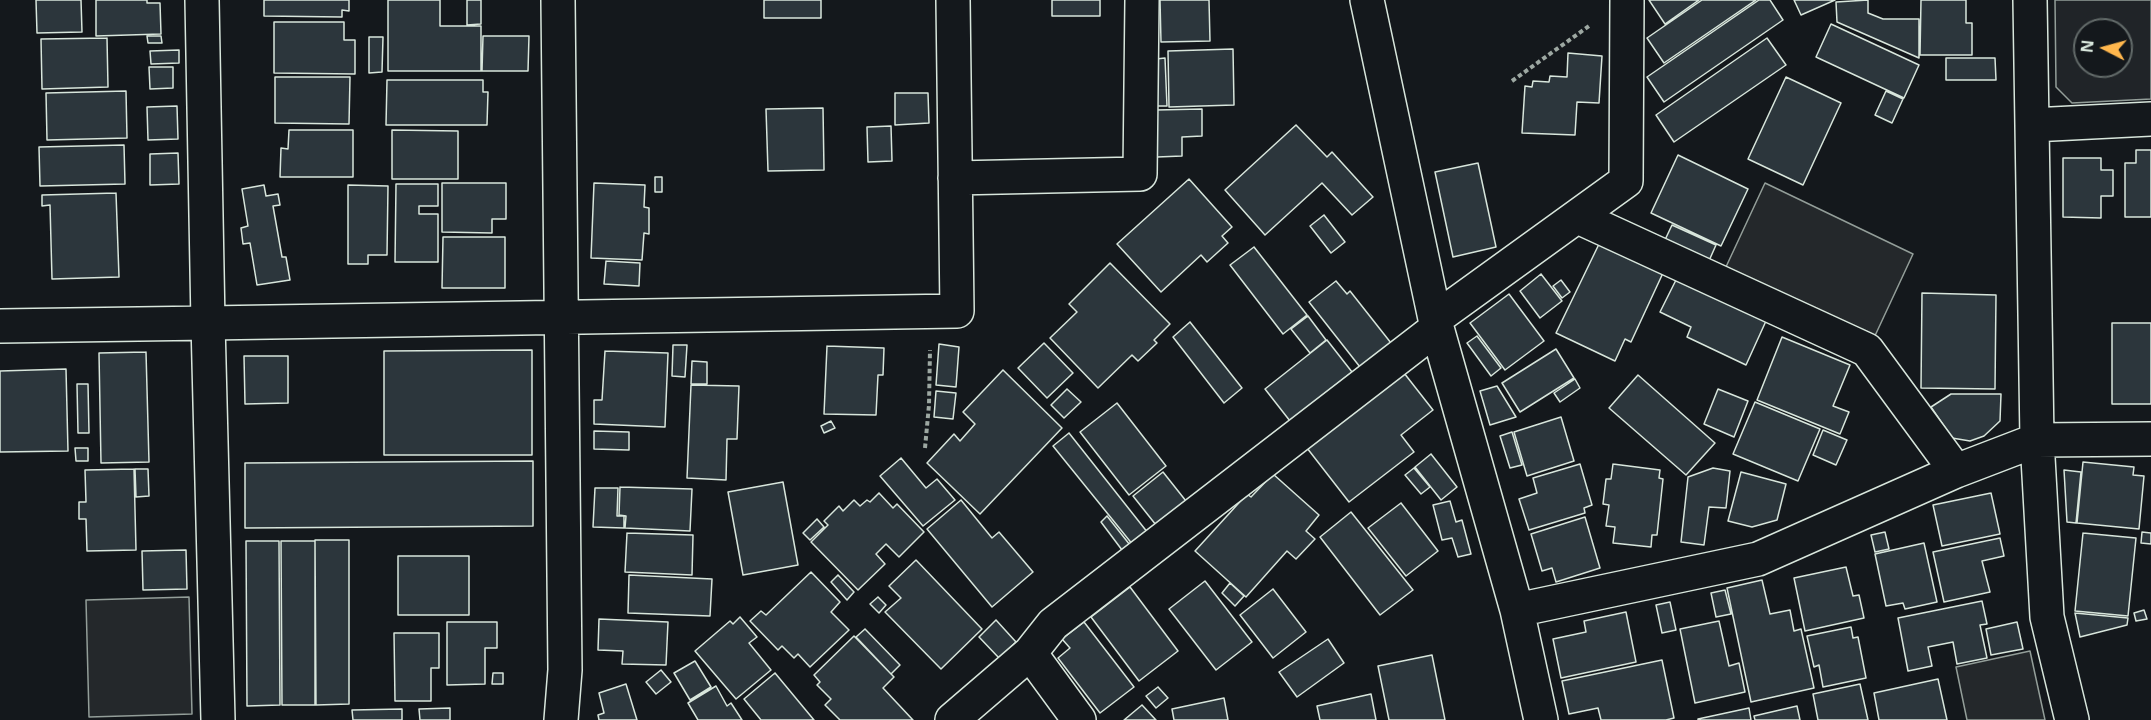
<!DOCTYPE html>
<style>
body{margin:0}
#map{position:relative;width:2151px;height:720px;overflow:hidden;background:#14181c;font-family:"Open Sans",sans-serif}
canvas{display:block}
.north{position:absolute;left:2073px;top:18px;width:60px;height:60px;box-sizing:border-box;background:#14181c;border:2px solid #626a69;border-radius:50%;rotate:276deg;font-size:16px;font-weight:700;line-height:24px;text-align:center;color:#d8e6dc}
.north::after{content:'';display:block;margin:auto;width:21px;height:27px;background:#ffb74d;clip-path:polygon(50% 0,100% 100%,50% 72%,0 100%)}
</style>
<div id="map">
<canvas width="2151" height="720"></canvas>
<div class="north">N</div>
</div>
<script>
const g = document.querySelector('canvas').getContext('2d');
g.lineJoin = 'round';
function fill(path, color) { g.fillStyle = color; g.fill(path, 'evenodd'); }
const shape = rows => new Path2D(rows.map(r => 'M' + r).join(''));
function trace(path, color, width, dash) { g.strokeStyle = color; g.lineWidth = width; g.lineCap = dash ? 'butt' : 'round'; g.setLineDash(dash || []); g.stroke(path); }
const green = shape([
 [2055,0,2151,0,2151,99,2072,103,2056,87,2055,0],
 [2085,30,2121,30,2121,66,2085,66,2085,30]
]);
fill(green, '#202428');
trace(green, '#939e99', 1.5);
const parking = shape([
 [1765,183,1913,254,1873,340,1725,269,1765,183],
 [189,597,192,714,89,717,86,600,189,597],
 [2030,651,2045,720,1967,720,1956,667,2030,651]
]);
fill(parking, '#24282b');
trace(parking, '#939e99', 1.5);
const building = shape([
 [36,0,81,0,82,32,37,33,36,0],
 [96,0,147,0,147,3,160,3,161,34,96,36,96,0],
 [264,0,349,0,349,11,342,10,342,17,264,16,264,0],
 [388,0,440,0,440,26,481,26,481,71,388,71,388,0],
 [467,0,481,0,481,24,467,25,467,0],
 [764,0,821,0,821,18,764,18,764,0],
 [1052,0,1100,0,1100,16,1052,16,1052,0],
 [1160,0,1209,0,1210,41,1161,42,1160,0],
 [1649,0,1699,0,1665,24,1649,0],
 [1702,0,1756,0,1664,63,1647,38,1702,0],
 [1759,0,1770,0,1783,20,1664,102,1647,77,1759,0],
 [1794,0,1835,0,1801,15,1794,0],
 [1868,0,1868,13,1883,19,1919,19,1919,58,1837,22,1836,2,1868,0],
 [1921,0,1966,0,1966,23,1972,23,1972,55,1920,55,1921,0],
 [274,22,344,22,344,40,355,40,355,74,274,73,274,22],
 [1831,24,1919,65,1904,98,1816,57,1831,24],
 [147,36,161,36,162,43,148,43,147,36],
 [483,36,529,36,528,71,482,71,483,36],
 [369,37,383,37,382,72,369,73,369,37],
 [107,38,108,87,42,89,41,39,107,38],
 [1767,38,1786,65,1674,142,1656,115,1767,38],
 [1233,49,1234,105,1169,107,1168,51,1233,49],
 [179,50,179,63,151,64,150,51,179,50],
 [1568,53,1602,56,1599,103,1577,102,1575,135,1522,133,1525,86,1532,87,1533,81,1549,82,1550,76,1567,77,1568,53],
 [1165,58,1167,106,1156,106,1156,59,1165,58],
 [1946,58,1995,58,1996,80,1946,80,1946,58],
 [149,67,173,67,173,88,150,89,149,67],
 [275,77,350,77,349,124,275,123,275,77],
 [1786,77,1841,103,1803,185,1748,159,1786,77],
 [387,80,483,80,483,92,488,92,487,125,386,125,387,80],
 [126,91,127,138,47,140,46,93,126,91],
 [1886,91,1903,99,1892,123,1875,115,1886,91],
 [895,93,928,93,929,123,895,125,895,93],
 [177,106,178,139,148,140,147,107,177,106],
 [823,108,824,170,768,171,766,109,823,108],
 [1202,109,1202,136,1182,137,1182,156,1157,157,1156,110,1202,109],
 [1296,125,1327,157,1332,152,1373,197,1352,215,1322,183,1265,235,1225,190,1296,125],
 [891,126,892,161,868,162,867,127,891,126],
 [289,130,353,130,353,177,280,177,281,148,288,149,289,130],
 [392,130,458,131,458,179,392,179,392,130],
 [124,145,125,184,40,186,39,147,124,145],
 [2136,150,2151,150,2151,217,2125,217,2125,163,2136,163,2136,150],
 [178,153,179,184,150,185,150,154,178,153],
 [1678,155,1748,189,1721,246,1651,213,1678,155],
 [2063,158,2101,158,2101,170,2113,170,2113,196,2101,196,2101,218,2063,217,2063,158],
 [1478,163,1496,247,1453,257,1435,172,1478,163],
 [655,177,662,177,662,192,655,192,655,177],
 [1189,179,1232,227,1222,236,1228,243,1207,262,1201,255,1161,292,1117,244,1189,179],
 [442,183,506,183,506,219,492,219,492,233,442,232,442,183],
 [594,183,645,185,644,207,649,208,649,234,644,233,642,260,591,258,594,183],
 [396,184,438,184,438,206,419,206,419,214,438,214,438,262,395,262,396,184],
 [264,185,266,196,278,194,280,205,273,206,282,257,286,257,290,280,257,285,250,243,243,244,241,228,248,226,242,189,264,185],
 [348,185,388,186,387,255,368,255,368,264,348,264,348,185],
 [116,193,119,277,52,279,50,205,42,206,42,195,116,193],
 [1324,215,1345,242,1331,253,1310,226,1324,215],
 [1672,225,1716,245,1708,263,1664,242,1672,225],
 [443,237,505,237,505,288,442,288,443,237],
 [1600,242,1663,273,1631,342,1625,339,1615,361,1556,333,1600,242],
 [1254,247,1307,315,1283,334,1230,265,1254,247],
 [606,261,640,263,639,286,604,284,606,261],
 [1110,263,1170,324,1154,340,1157,343,1138,361,1132,355,1098,388,1050,338,1077,312,1069,304,1110,263],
 [1541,274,1562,301,1540,318,1520,291,1541,274],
 [1677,278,1766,321,1746,365,1687,337,1691,327,1660,312,1677,278],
 [1561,280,1570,292,1562,298,1553,286,1561,280],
 [1336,281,1347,294,1350,291,1391,343,1360,367,1309,302,1336,281],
 [1922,293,1996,295,1995,389,1921,388,1922,293],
 [1509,294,1544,341,1505,370,1470,323,1509,294],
 [1308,316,1326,340,1310,353,1291,329,1308,316],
 [1190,322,1242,388,1224,403,1173,337,1190,322],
 [2112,323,2151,323,2151,404,2112,404,2112,323],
 [1477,336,1501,368,1491,376,1467,343,1477,336],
 [1782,337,1850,365,1833,406,1849,412,1840,434,1757,400,1782,337],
 [1327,340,1352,372,1290,421,1265,389,1327,340],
 [1044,343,1073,373,1047,398,1018,368,1044,343],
 [939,344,959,347,956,387,936,385,939,344],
 [673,345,687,345,685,377,672,376,673,345],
 [827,346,884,348,883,375,878,375,876,415,824,414,827,346],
 [1556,349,1574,378,1520,412,1502,383,1556,349],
 [532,350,532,455,384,455,384,351,532,350],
 [605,351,668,353,665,427,594,424,594,400,602,400,605,351],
 [146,352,149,462,101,463,99,353,146,352],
 [244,356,288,356,288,403,245,404,244,356],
 [692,361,707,362,707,384,691,384,692,361],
 [66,369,68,451,0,452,0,371,66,369],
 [1003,370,1062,428,980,514,927,463,954,434,960,441,975,424,963,412,1003,370],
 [1404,373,1433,410,1401,435,1414,452,1349,502,1307,448,1404,373],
 [1638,375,1715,443,1686,475,1609,408,1638,375],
 [1575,379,1580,388,1560,402,1554,393,1575,379],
 [77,384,88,384,89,433,78,433,77,384],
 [691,385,739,386,737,439,727,439,726,480,687,478,691,385],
 [1497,386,1516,417,1490,425,1480,391,1497,386],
 [1067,389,1081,402,1064,418,1051,405,1067,389],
 [1718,389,1748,401,1734,437,1704,424,1718,389],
 [936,391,956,393,953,419,934,417,936,391],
 [1951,394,2001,394,2000,421,1984,436,1970,441,1952,438,1931,407,1951,394],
 [1755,402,1820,429,1798,481,1733,454,1755,402],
 [1117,403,1166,466,1129,495,1080,432,1117,403],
 [1561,417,1574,461,1527,476,1514,432,1561,417],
 [831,421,835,428,824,433,821,426,831,421],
 [1823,430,1847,440,1836,465,1813,455,1823,430],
 [594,431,629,432,629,450,594,449,594,431],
 [1512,432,1522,465,1510,468,1500,436,1512,432],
 [1069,433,1148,533,1133,545,1053,446,1069,433],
 [75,448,88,448,88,461,76,461,75,448],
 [1431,454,1457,487,1441,500,1415,467,1431,454],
 [901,458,926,488,937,479,955,500,923,526,880,476,901,458],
 [533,461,533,526,245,528,245,463,533,461],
 [2083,462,2134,467,2133,475,2144,476,2139,529,2077,523,2083,462],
 [1580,464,1592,505,1584,508,1585,513,1529,530,1519,499,1537,493,1533,478,1580,464],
 [1613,464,1660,470,1659,478,1663,479,1657,535,1652,535,1651,547,1613,543,1615,527,1606,526,1609,505,1603,504,1606,479,1611,479,1613,464],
 [1414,468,1430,487,1421,494,1405,475,1414,468],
 [1713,468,1730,471,1726,508,1709,507,1704,545,1681,542,1688,477,1713,468],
 [134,469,136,550,87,551,86,519,79,519,79,502,86,502,85,470,134,469],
 [135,469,148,469,149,496,136,497,135,469],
 [2064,470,2081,472,2076,523,2067,522,2064,470],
 [1163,472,1186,501,1156,525,1133,496,1163,472],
 [1741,472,1786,484,1777,520,1752,527,1728,521,1741,472],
 [1273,474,1319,515,1306,531,1315,539,1296,559,1287,551,1246,597,1195,551,1247,494,1251,497,1273,474],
 [783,482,798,565,743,575,728,492,783,482],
 [620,487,692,489,690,531,625,528,626,516,619,515,620,487],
 [595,488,618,488,617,516,624,516,624,528,593,527,595,488],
 [879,493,893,508,897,504,924,532,899,557,886,544,876,554,885,564,858,590,811,542,828,525,824,521,839,506,843,511,854,500,860,506,867,500,870,502,879,493],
 [1991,493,2000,534,1942,546,1933,505,1991,493],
 [961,500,992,538,999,532,1033,572,992,607,927,529,961,500],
 [1450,501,1456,522,1462,520,1471,554,1458,557,1452,538,1442,540,1433,505,1450,501],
 [1401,503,1438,551,1406,576,1368,528,1401,503],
 [1351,512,1413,590,1380,615,1320,537,1351,512],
 [1107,516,1130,545,1122,550,1101,522,1107,516],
 [1585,517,1600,568,1556,582,1552,568,1542,571,1531,534,1585,517],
 [817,519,824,527,810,540,803,533,817,519],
 [1885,532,1889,549,1875,552,1871,535,1885,532],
 [2142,532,2151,533,2151,544,2141,543,2142,532],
 [627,533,693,535,692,575,625,572,627,533],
 [2083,533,2136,538,2128,616,2075,611,2083,533],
 [2000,538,2004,556,1982,561,1990,592,1944,602,1933,552,2000,538],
 [315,540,349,540,349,704,316,705,315,540],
 [246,541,279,541,280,705,247,706,246,541],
 [281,541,315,541,315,705,282,705,281,541],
 [1924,543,1937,602,1905,609,1903,603,1886,606,1875,554,1924,543],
 [186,550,187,589,143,590,142,551,186,550],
 [398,556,469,556,469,615,398,615,398,556],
 [916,560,982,629,941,669,885,612,901,598,889,586,916,560],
 [1846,567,1853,596,1859,595,1864,618,1805,631,1794,578,1846,567],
 [811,572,840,602,831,612,849,630,810,667,798,654,794,658,782,646,778,650,750,621,761,611,766,615,811,572],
 [629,575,712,579,710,616,628,613,629,575],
 [838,575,854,592,847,600,831,582,838,575],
 [1762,580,1770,614,1790,610,1794,631,1801,629,1814,688,1751,702,1727,588,1762,580],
 [1205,581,1252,642,1216,670,1169,609,1205,581],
 [1230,583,1244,596,1235,606,1222,593,1230,583],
 [1130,587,1178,651,1139,681,1091,617,1130,587],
 [1273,589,1306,632,1273,658,1240,615,1273,589],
 [1725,590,1731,614,1716,617,1711,593,1725,590],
 [878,597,886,605,879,613,870,604,878,597],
 [1982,601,1987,624,1980,625,1987,658,1957,664,1953,642,1928,647,1932,666,1908,671,1898,618,1982,601],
 [1670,602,1676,630,1662,633,1656,605,1670,602],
 [2144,610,2147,619,2136,621,2134,613,2144,610],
 [1626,612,1636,662,1561,678,1553,639,1586,632,1584,621,1626,612],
 [2075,613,2128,618,2127,625,2080,637,2075,613],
 [740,617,757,637,749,643,771,670,736,699,695,651,730,621,733,624,740,617],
 [599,619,668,622,666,665,622,664,623,651,598,650,599,619],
 [996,620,1016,642,999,658,979,637,996,620],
 [1719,621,1729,666,1739,663,1745,692,1695,703,1680,629,1719,621],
 [447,622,497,622,497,648,485,648,485,684,447,685,447,622],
 [1084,622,1134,687,1100,713,1058,658,1070,648,1062,639,1084,622],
 [2017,622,2023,649,1991,655,1986,629,2017,622],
 [1851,627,1853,638,1858,637,1866,678,1823,687,1819,665,1814,667,1807,636,1851,627],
 [865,629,900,665,891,674,856,637,865,629],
 [394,633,439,633,439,668,431,668,431,701,395,701,394,633],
 [854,636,894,677,883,688,913,720,840,720,825,705,831,699,817,685,820,682,814,675,854,636],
 [1328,639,1344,663,1297,697,1279,672,1328,639],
 [1432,655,1445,720,1389,720,1378,666,1432,655],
 [1662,660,1674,718,1666,720,1601,720,1598,708,1569,714,1562,681,1662,660],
 [695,661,711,687,690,700,674,673,695,661],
 [661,670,671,682,656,694,646,682,661,670],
 [493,673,503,673,503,684,492,684,493,673],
 [775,673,814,720,761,720,744,699,775,673],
 [1938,679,1947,720,1879,720,1874,693,1938,679],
 [626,684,637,720,599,720,598,715,604,713,599,693,626,684],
 [1860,684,1868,720,1818,720,1813,694,1860,684],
 [716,686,727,706,731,703,742,720,698,720,688,703,716,686],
 [1158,687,1168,698,1156,708,1146,696,1158,687],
 [1371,694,1376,720,1320,720,1317,706,1371,694],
 [1224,698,1228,720,1174,720,1172,709,1224,698],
 [1142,705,1156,720,1124,720,1142,705],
 [1797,706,1800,720,1755,720,1754,716,1797,706],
 [450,708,450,720,420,720,419,709,450,708],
 [1749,708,1751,720,1698,720,1698,719,1749,708],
 [402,709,402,720,353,720,352,710,402,709]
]);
fill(building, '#2c363c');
trace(building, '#d8e6dc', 1.5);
const street = shape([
 [202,0,208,323,957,311,953,0],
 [558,0,565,670,561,720],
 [1367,0,1437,328,1517,610,1541,720],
 [2030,0,2037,440,2047,617,2072,720],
 [2032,125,2151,119],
 [955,178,1140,174,1142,0],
 [1578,217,1867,350,1956,471],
 [1435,319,1626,181,1627,0],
 [0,326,208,323,218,720],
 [1517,610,1758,559,1956,471,2037,440,2151,439],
 [1030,653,1079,720],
 [952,720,1030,653,1053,624,1437,328]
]);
trace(street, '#d8e6dc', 36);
trace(shape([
 [1512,81,1589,26],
 [925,448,929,405,930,350]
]), '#9da8a2', 4, [4.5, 3]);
trace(street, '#14181c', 33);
</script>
